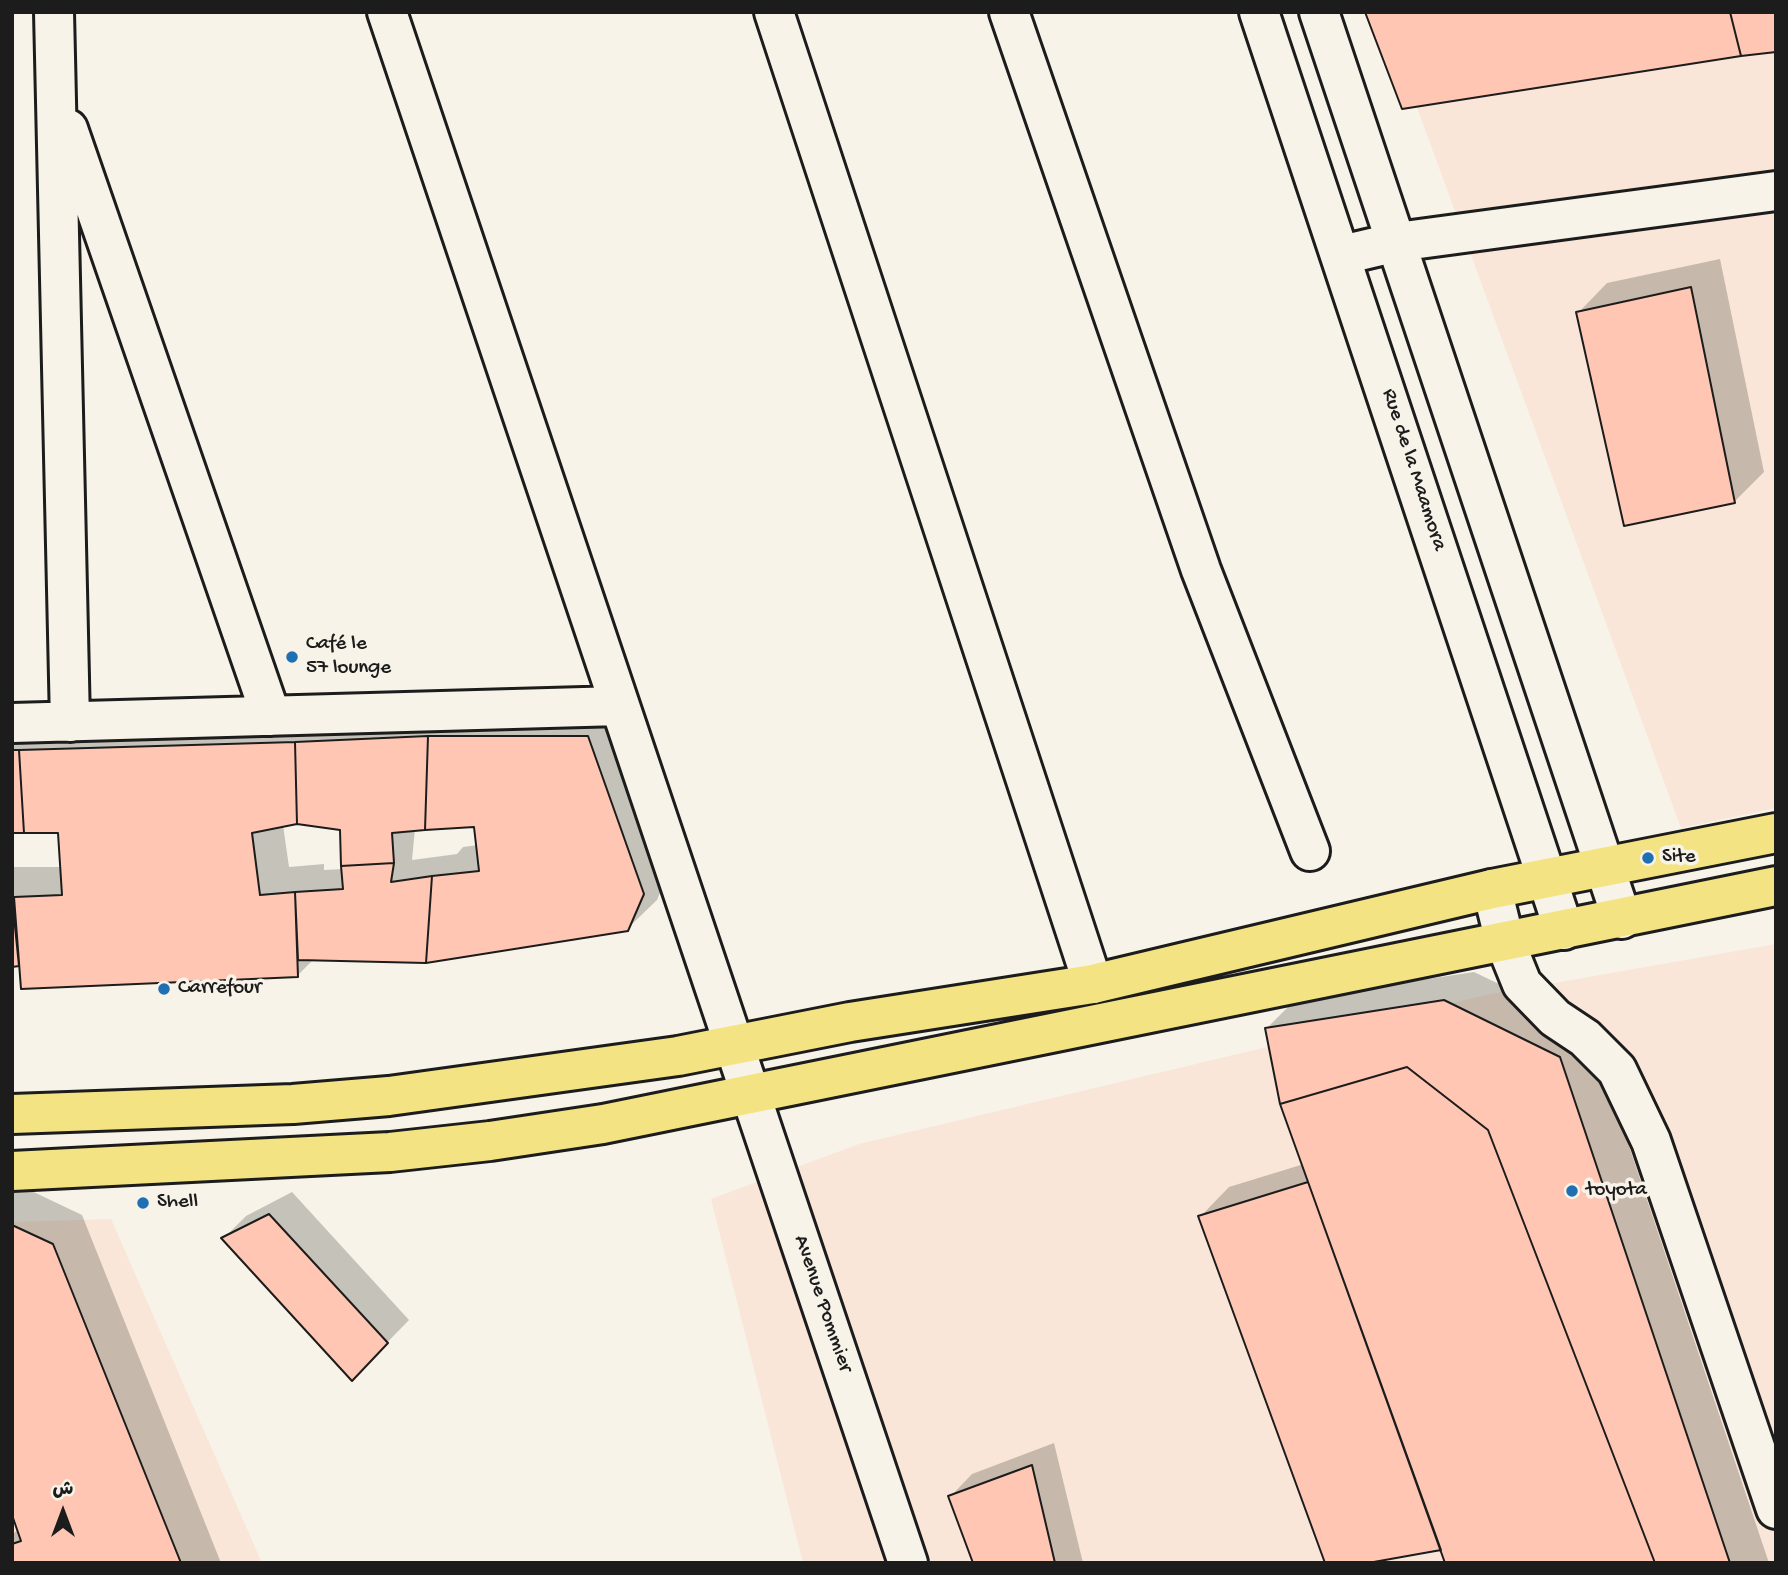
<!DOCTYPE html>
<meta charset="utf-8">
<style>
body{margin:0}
#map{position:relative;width:1788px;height:1575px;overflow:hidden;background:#f7f3e8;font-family:"Gochi Hand","Playpen Sans Arabic",sans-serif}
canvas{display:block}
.frame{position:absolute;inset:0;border:14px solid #1c1c1c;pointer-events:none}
.north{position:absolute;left:28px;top:1477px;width:70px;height:70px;-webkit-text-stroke:5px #f7f3e8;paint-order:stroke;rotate:0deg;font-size:19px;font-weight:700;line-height:28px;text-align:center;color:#1c1c1c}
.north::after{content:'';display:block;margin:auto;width:24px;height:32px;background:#1c1c1c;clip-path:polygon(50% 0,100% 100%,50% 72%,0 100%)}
</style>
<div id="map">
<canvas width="1788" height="1575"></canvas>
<div class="frame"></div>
<div class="north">ش</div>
</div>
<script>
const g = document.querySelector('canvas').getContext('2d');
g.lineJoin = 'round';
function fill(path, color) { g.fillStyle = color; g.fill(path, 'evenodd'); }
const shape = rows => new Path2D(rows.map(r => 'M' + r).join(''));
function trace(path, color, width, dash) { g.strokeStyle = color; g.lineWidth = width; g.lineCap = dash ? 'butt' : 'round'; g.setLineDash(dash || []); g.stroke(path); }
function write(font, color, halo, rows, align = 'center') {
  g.font = font + ' "Gochi Hand",sans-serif'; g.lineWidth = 7; g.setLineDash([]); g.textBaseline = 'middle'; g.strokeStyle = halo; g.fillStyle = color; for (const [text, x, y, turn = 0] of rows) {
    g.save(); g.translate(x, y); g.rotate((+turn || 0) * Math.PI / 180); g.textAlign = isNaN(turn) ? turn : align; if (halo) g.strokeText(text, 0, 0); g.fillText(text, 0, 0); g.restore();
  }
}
fill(shape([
 [1382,12,1776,12,1776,808,1681,828],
 [1776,944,1776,1563,803,1563,711,1199,859,1144,1486,995],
 [111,1219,262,1563,12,1563,12,1222]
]), '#f9e6d8');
fill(shape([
 [1720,259,1764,472,1735,501,1578,313,1607,283],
 [617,707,672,864,657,900,627,929,314,959,298,975,12,965,12,867,62,867,59,831,12,831,12,724],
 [296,822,342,828,344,869,324,870,324,864,289,867,283,825],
 [476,825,478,845,463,847,457,854,412,860,415,829],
 [1474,972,1589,1027,1769,1563,1447,1563,1442,1548,1200,1217,1229,1187,1304,1164,1267,1028,1296,999],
 [21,1186,82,1215,221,1563,12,1563,12,1535,19,1529,12,1509,12,1189],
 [292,1192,409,1320,374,1356,224,1238,246,1216],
 [1054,1443,1083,1563,975,1563,950,1497,972,1474]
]), '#0003');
const building = shape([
 [1365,12,1730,12,1741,56,1402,109,1365,12],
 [1730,12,1776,12,1776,52,1741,56,1730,12],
 [1691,287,1735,503,1624,526,1576,312,1691,287],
 [428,736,425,830,392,833,394,863,341,866,340,830,297,824,295,742,428,736],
 [428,736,588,736,644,894,628,931,426,963,432,876,479,871,474,827,425,830,428,736],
 [295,742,297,824,252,833,260,895,295,892,298,977,21,989,14,897,62,895,58,833,24,833,19,750,295,742],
 [12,750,19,750,24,833,12,833,12,750],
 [394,863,391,882,432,876,426,963,298,960,295,892,343,889,341,866,394,863],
 [12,897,19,966,12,967,12,897],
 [1444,1000,1560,1057,1730,1563,1655,1563,1488,1130,1407,1067,1280,1104,1265,1028,1444,1000],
 [1407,1067,1488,1130,1655,1563,1445,1563,1280,1104,1407,1067],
 [1308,1182,1441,1550,1368,1563,1325,1563,1198,1216,1308,1182],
 [269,1214,388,1343,352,1381,221,1238,269,1214],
 [12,1225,53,1244,181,1563,12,1563,12,1544,21,1541,12,1515,12,1225],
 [1032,1465,1055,1563,973,1563,948,1496,1032,1465]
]);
fill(building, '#ffc7b3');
trace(building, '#1c1c1c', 2);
const minor = shape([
 [54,12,70,722],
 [387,12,908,1563],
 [774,12,1093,984],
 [1009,12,1201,570,1310,851],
 [1259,12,1564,930],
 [1319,12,1622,919],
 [68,129,271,716],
 [1342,255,1397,242,1776,191],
 [12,723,620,706],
 [1492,889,1505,942,1522,984,1555,1018,1585,1038,1617,1070,1651,1141,1776,1509]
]);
const major = shape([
 [12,1114,293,1104,389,1096,678,1056,850,1022,1093,984,1492,889,1776,833],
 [12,1171,390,1152,490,1141,603,1124,1776,886]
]);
trace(minor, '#1c1c1c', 44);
trace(major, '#1c1c1c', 44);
trace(minor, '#f7f3e8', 38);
trace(major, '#f4e382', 38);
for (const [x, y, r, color] of [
 [292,657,7,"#1f6fb2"],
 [1648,858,7,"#1f6fb2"],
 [164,989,7,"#1f6fb2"],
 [1572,1191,7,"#1f6fb2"],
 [143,1203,7,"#1f6fb2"]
]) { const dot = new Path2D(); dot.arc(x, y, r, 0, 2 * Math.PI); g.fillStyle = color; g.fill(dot); trace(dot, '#f7f3e8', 2.5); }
write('21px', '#1c1c1c', '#f7f3e8', [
 ["Rue de la Maamora",1413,470,72],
 ["Avenue Pommier",822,1304,71]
]);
write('21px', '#1c1c1c', '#f7f3e8', [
 ["Café le",306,645],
 ["57 lounge",306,669],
 ["Site",1662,858],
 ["Carrefour",178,989],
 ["toyota",1586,1191],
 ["Shell",157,1203]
], 'left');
</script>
